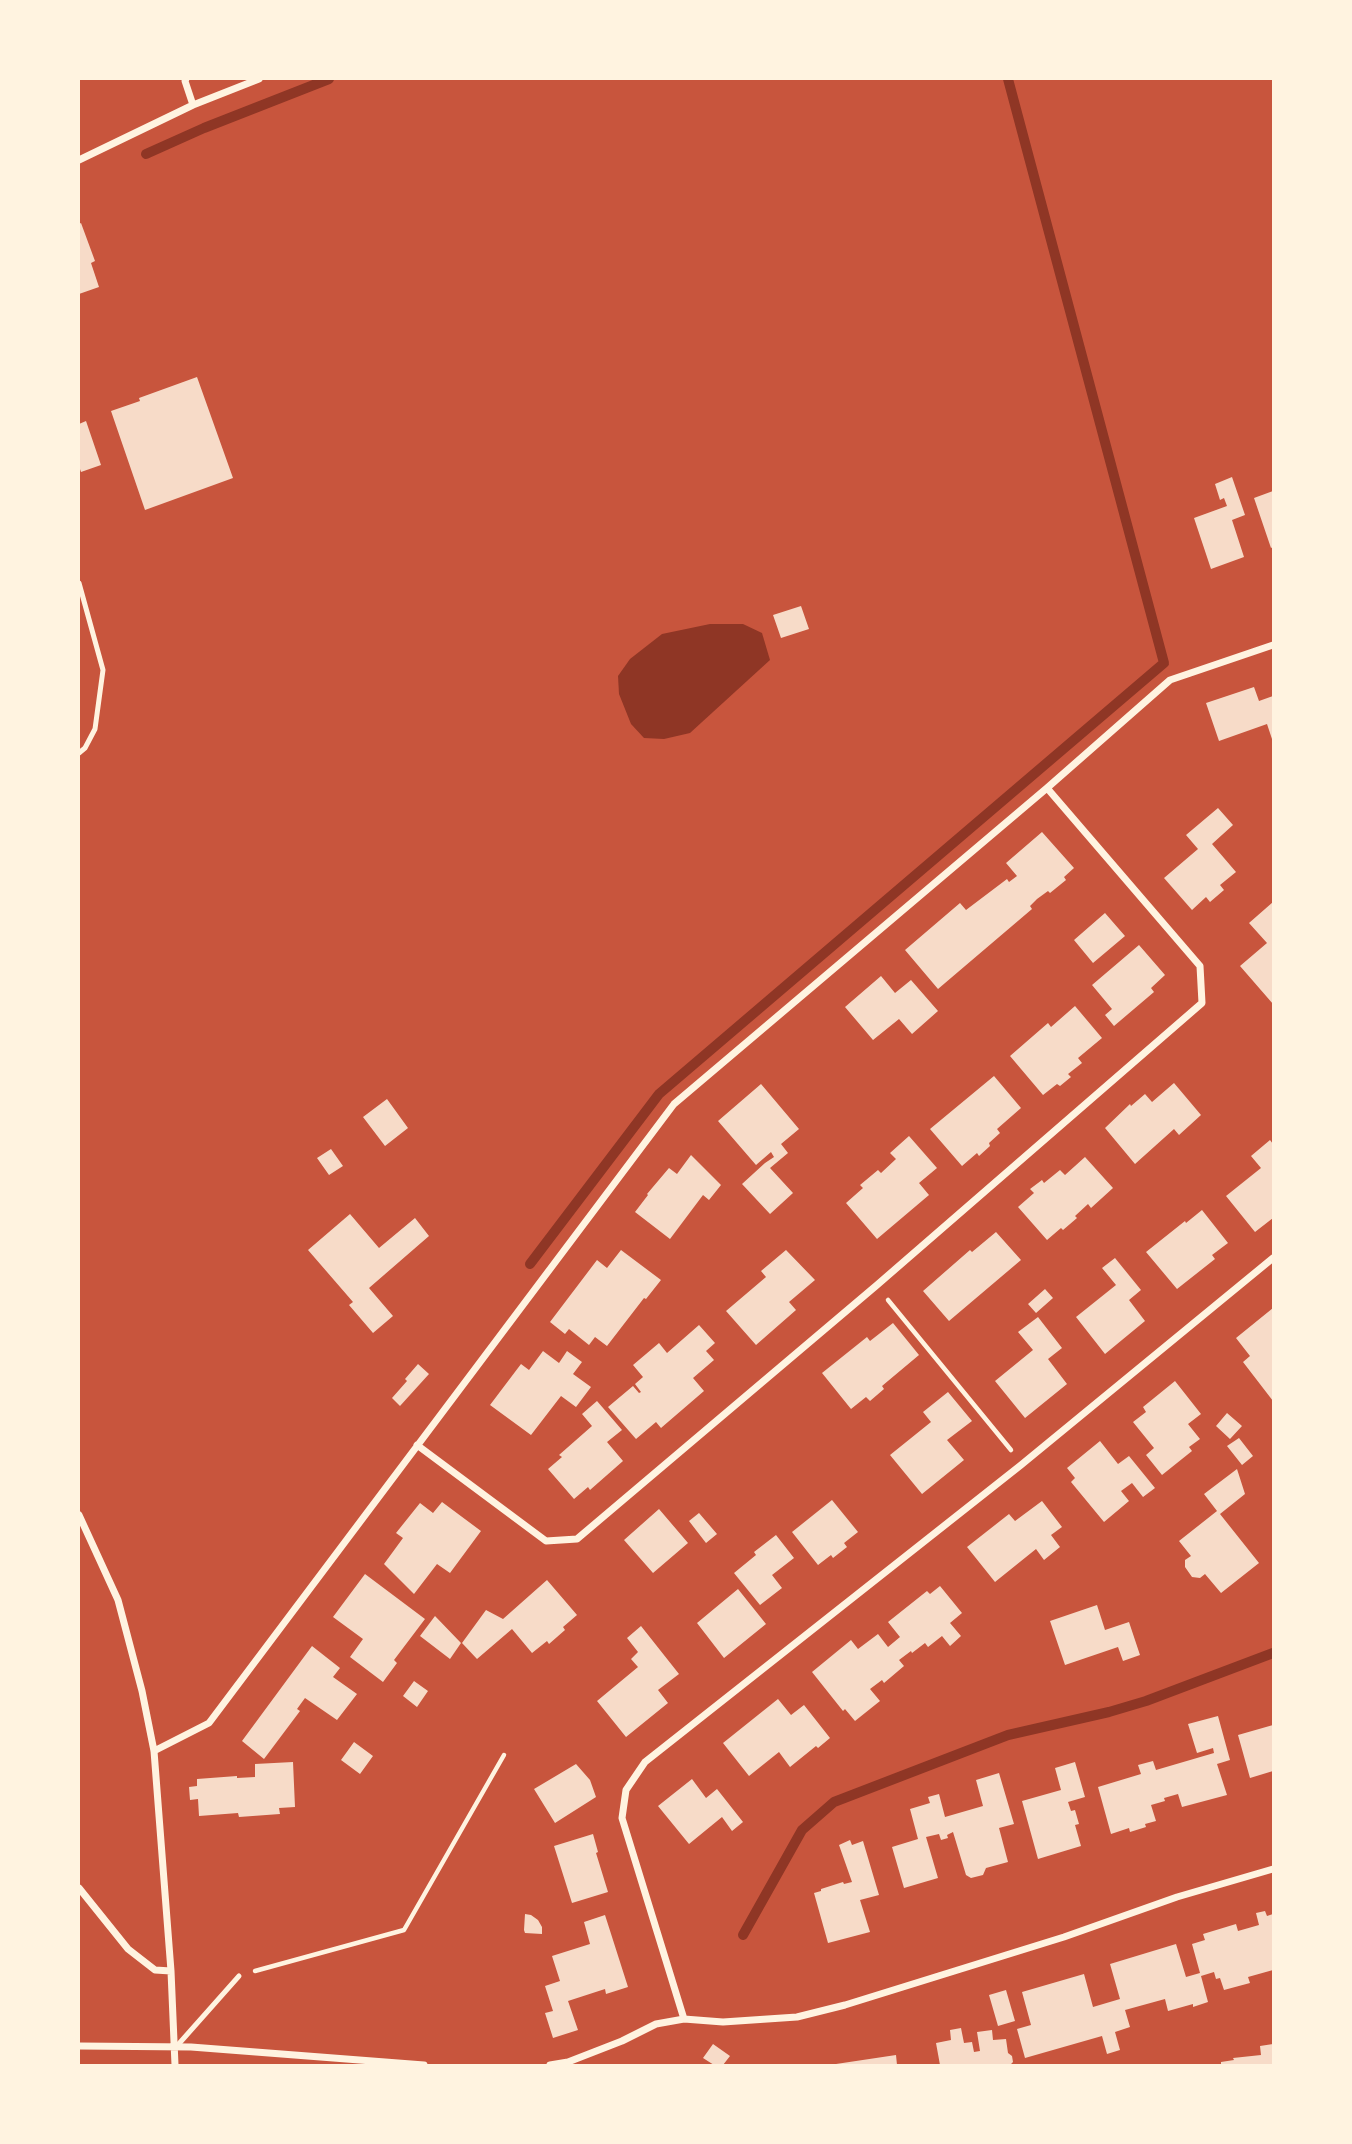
<!DOCTYPE html>
<style>
body{margin:0}
#map{position:relative;width:1352px;height:2144px;overflow:hidden;background:#c8553d;font-family:"Sofia Sans Condensed",sans-serif}
canvas{display:block}
.frame{position:absolute;inset:0;border:80px solid #fff3e0;pointer-events:none}
</style>
<div id="map">
<canvas width="1352" height="2144"></canvas>
<div class="frame"></div>
</div>
<script>
const g = document.querySelector('canvas').getContext('2d');
g.lineJoin = 'round';
function fill(path, color) { g.fillStyle = color; g.fill(path, 'evenodd'); }
const shape = rows => new Path2D(rows.map(r => 'M' + r).join(''));
function trace(path, color, width, dash) { g.strokeStyle = color; g.lineWidth = width; g.lineCap = dash ? 'butt' : 'round'; g.setLineDash(dash || []); g.stroke(path); }
fill(shape([
 [710,624,743,624,762,633,770,660,690,733,664,739,644,738,631,724,619,694,618,676,630,659,662,634]
]), '#8f3625');
trace(shape([
 [146,154,204,128,329,79],
 [530,1264,659,1094,1164,663,1008,79],
 [743,1935,802,1830,834,1802,1008,1735,1109,1712,1146,1701,1273,1653]
]), '#8f3625', 10);
fill(shape([
 [81,223,95,261,91,263,99,287,79,294,79,224],
 [197,377,233,478,145,510,111,411,140,401,139,398],
 [86,421,101,465,81,472,79,466,79,424],
 [1232,477,1245,515,1232,520,1244,557,1211,569,1194,518,1227,506,1224,498,1220,500,1215,484],
 [1273,491,1273,547,1271,548,1254,498],
 [801,606,809,629,781,638,773,615],
 [1254,687,1259,701,1273,696,1273,742,1267,724,1219,741,1206,703],
 [1218,808,1233,825,1212,844,1236,872,1220,885,1224,890,1210,902,1206,897,1192,910,1164,878,1198,849,1186,835],
 [1042,832,1074,868,1064,877,1066,880,1050,893,1048,891,1037,899,1030,906,1032,909,938,989,905,950,960,903,966,910,1007,879,1009,882,1017,876,1006,863],
 [1273,902,1273,1004,1240,966,1267,943,1249,923],
 [1105,913,1125,936,1093,963,1074,940],
 [1139,945,1165,975,1151,988,1154,992,1114,1026,1105,1015,1112,1009,1092,985],
 [881,976,895,993,911,980,938,1011,912,1034,899,1019,873,1040,845,1007],
 [1075,1006,1102,1038,1078,1058,1082,1063,1068,1074,1071,1077,1060,1086,1057,1084,1043,1095,1010,1056,1048,1023,1051,1027],
 [994,1076,1021,1108,997,1129,1000,1133,989,1143,990,1146,979,1156,977,1153,962,1166,930,1129],
 [1174,1083,1201,1115,1179,1135,1174,1129,1135,1164,1105,1128,1130,1104,1131,1106,1145,1094,1152,1102],
 [761,1084,799,1129,781,1144,788,1153,770,1168,793,1193,770,1214,742,1184,765,1163,774,1157,771,1152,756,1165,718,1121],
 [387,1099,408,1128,385,1146,363,1117],
 [909,1136,937,1168,919,1183,929,1195,877,1239,846,1203,863,1188,860,1185,878,1170,881,1173,896,1159,890,1153],
 [1270,1140,1273,1144,1273,1218,1255,1232,1226,1196,1261,1168,1251,1156],
 [331,1149,343,1166,329,1175,317,1158],
 [691,1155,721,1185,709,1200,703,1195,670,1239,635,1212,648,1195,647,1194,669,1168,677,1174],
 [1085,1157,1113,1188,1091,1208,1088,1204,1075,1216,1077,1218,1063,1230,1061,1228,1047,1240,1018,1207,1034,1193,1030,1189,1042,1180,1044,1183,1060,1170,1065,1175],
 [1202,1210,1228,1243,1212,1255,1215,1259,1177,1289,1146,1252,1185,1221,1186,1223],
 [350,1214,379,1248,415,1218,429,1236,369,1288,393,1316,373,1333,349,1305,353,1302,308,1250],
 [996,1232,1021,1260,949,1321,923,1291,970,1250,972,1252],
 [621,1250,661,1280,646,1299,644,1298,607,1346,595,1337,589,1345,569,1329,565,1334,550,1322,597,1260,607,1268],
 [786,1250,815,1280,789,1302,796,1310,756,1345,726,1311,766,1277,761,1271],
 [1115,1258,1141,1290,1129,1300,1145,1321,1105,1354,1076,1317,1116,1285,1102,1268],
 [1045,1289,1053,1298,1036,1313,1028,1304],
 [1273,1308,1273,1401,1243,1362,1250,1356,1236,1338],
 [1038,1317,1062,1348,1048,1359,1067,1384,1025,1418,995,1381,1033,1350,1018,1332],
 [893,1323,919,1355,882,1386,884,1389,870,1401,866,1397,851,1409,822,1373,867,1337,870,1341],
 [699,1325,715,1343,706,1351,714,1360,693,1378,704,1391,661,1428,656,1422,636,1439,608,1407,633,1386,639,1393,641,1392,635,1384,643,1377,633,1365,659,1343,667,1353],
 [543,1351,559,1363,567,1351,582,1362,573,1374,591,1387,576,1407,561,1396,531,1435,490,1405,521,1364,529,1370],
 [418,1364,429,1374,400,1406,392,1398,407,1381,405,1379],
 [1175,1381,1201,1414,1188,1424,1200,1439,1189,1447,1192,1451,1162,1475,1146,1455,1154,1448,1133,1422,1146,1412,1143,1407],
 [948,1392,972,1421,947,1440,964,1460,922,1494,890,1455,931,1422,923,1412],
 [597,1401,622,1430,607,1442,623,1461,590,1490,588,1487,574,1499,548,1469,562,1457,559,1455,592,1426,582,1414],
 [1227,1413,1242,1426,1230,1439,1216,1426],
 [1239,1438,1253,1456,1242,1465,1227,1446],
 [1100,1441,1118,1464,1129,1456,1155,1488,1143,1497,1132,1483,1121,1491,1129,1501,1104,1522,1071,1482,1075,1478,1067,1468],
 [1237,1469,1245,1494,1220,1514,1259,1563,1221,1593,1205,1574,1200,1578,1192,1577,1185,1567,1185,1560,1191,1556,1179,1541,1217,1511,1204,1494],
 [832,1500,858,1532,844,1543,847,1547,833,1558,831,1555,818,1565,792,1532],
 [1042,1501,1062,1527,1051,1535,1060,1547,1044,1560,1036,1549,995,1582,967,1547,1009,1514,1015,1521],
 [442,1502,481,1531,450,1573,437,1564,414,1594,384,1564,403,1538,396,1533,420,1503,433,1513],
 [659,1509,688,1543,653,1573,624,1540],
 [699,1513,717,1534,706,1543,689,1521],
 [776,1535,794,1558,772,1575,782,1588,760,1605,734,1573,756,1555,754,1552],
 [365,1574,425,1619,394,1660,397,1663,383,1682,350,1657,363,1639,333,1617],
 [547,1580,577,1615,563,1627,565,1630,549,1644,547,1641,532,1653,512,1629,477,1659,462,1643,486,1610,503,1619],
 [940,1586,962,1613,950,1623,961,1636,950,1646,942,1636,928,1647,925,1643,912,1653,911,1651,899,1660,904,1666,884,1683,882,1680,870,1689,880,1701,855,1721,845,1709,843,1711,812,1672,851,1640,858,1649,878,1634,888,1647,900,1637,888,1622,927,1591,930,1594],
 [738,1589,766,1624,724,1658,697,1623],
 [1097,1605,1105,1630,1129,1622,1140,1655,1123,1661,1118,1647,1065,1665,1050,1621],
 [435,1616,461,1643,450,1659,420,1636],
 [641,1626,679,1674,658,1690,668,1703,626,1737,597,1701,638,1667,631,1659,638,1652,627,1638],
 [312,1646,340,1668,333,1677,357,1694,337,1720,305,1698,297,1709,300,1711,264,1759,242,1741],
 [414,1681,428,1691,417,1707,403,1696],
 [778,1699,791,1715,804,1705,830,1738,818,1748,816,1746,790,1767,779,1752,749,1776,723,1743],
 [1218,1716,1230,1760,1217,1764,1227,1795,1182,1807,1178,1794,1164,1798,1165,1801,1151,1805,1156,1821,1145,1824,1146,1827,1130,1832,1129,1828,1111,1834,1098,1787,1141,1774,1138,1765,1153,1761,1156,1770,1214,1753,1213,1748,1197,1753,1188,1724],
 [1273,1725,1273,1771,1250,1778,1238,1735],
 [354,1742,373,1756,360,1774,341,1760],
 [293,1762,295,1807,279,1808,280,1814,239,1817,238,1813,199,1816,198,1799,190,1800,189,1787,197,1786,197,1779,237,1776,237,1778,255,1777,255,1764],
 [1075,1762,1085,1797,1068,1802,1071,1811,1075,1810,1079,1824,1075,1825,1081,1846,1038,1859,1022,1801,1061,1790,1055,1768],
 [576,1764,590,1780,596,1797,555,1823,534,1789],
 [999,1773,1014,1824,999,1828,1008,1862,986,1868,983,1875,971,1878,966,1875,953,1832,947,1835,948,1838,941,1840,939,1834,926,1837,938,1878,904,1888,892,1847,918,1839,910,1809,930,1803,928,1797,939,1794,945,1817,983,1806,976,1780],
 [692,1779,706,1798,717,1789,743,1822,732,1831,722,1817,689,1844,658,1806],
 [593,1834,598,1852,596,1853,608,1892,572,1903,554,1846],
 [850,1840,852,1845,863,1841,879,1895,860,1900,870,1932,828,1943,814,1893,821,1891,821,1889,843,1882,844,1884,852,1882,839,1845],
 [1265,1911,1267,1916,1273,1914,1273,1970,1248,1977,1250,1983,1224,1990,1220,1978,1216,1979,1214,1972,1201,1976,1208,2002,1193,2007,1193,2004,1168,2011,1165,1999,1125,2010,1130,2027,1115,2032,1120,2050,1107,2054,1102,2036,1025,2058,1017,2029,1031,2025,1022,1992,1084,1974,1093,2007,1120,1999,1110,1964,1176,1944,1186,1977,1200,1973,1192,1944,1205,1940,1203,1934,1236,1924,1238,1931,1259,1925,1256,1913],
 [525,1914,531,1915,538,1920,542,1927,542,1934,525,1933,524,1930],
 [605,1915,628,1987,606,1994,605,1989,568,2001,578,2030,553,2038,545,2013,553,2011,545,1986,560,1981,552,1956,590,1944,584,1922],
 [1006,1990,1015,2021,998,2026,989,1995],
 [961,2028,964,2043,972,2042,974,2052,980,2051,977,2032,992,2030,993,2040,1006,2039,1008,2053,1012,2056,1013,2062,1010,2065,940,2065,936,2043,951,2040,950,2030],
 [713,2044,730,2056,723,2065,714,2065,703,2058],
 [1273,2044,1273,2065,1221,2065,1221,2062,1234,2060,1233,2058,1261,2055,1260,2046],
 [896,2055,897,2065,836,2065,836,2064]
]), '#f7dbc8');
trace(shape([
 [888,1300,1011,1450],
 [255,1971,404,1930,504,1755]
]), '#fff3e0', 4.5);
trace(shape([
 [79,583,103,670,95,729,85,748,79,753],
 [176,2047,239,1976]
]), '#fff3e0', 5);
trace(shape([
 [186,79,185,81,193,105],
 [79,160,193,105,259,79],
 [417,1445,546,1541,577,1539,877,1285,1202,1003,1200,966,1047,788],
 [79,1515,118,1600,142,1691,154,1751,171,1971,175,2065],
 [154,1751,209,1723,674,1104,1047,788,1170,680,1273,645],
 [79,1888,128,1949,155,1970,171,1971],
 [684,2019,622,1818,626,1790,645,1762,1021,1465,1273,1258],
 [79,2046,191,2047,424,2065],
 [550,2065,568,2062,622,2041,656,2024,684,2019,723,2022,797,2017,845,2005,1064,1937,1177,1897,1273,1869]
]), '#fff3e0', 7);
</script>
